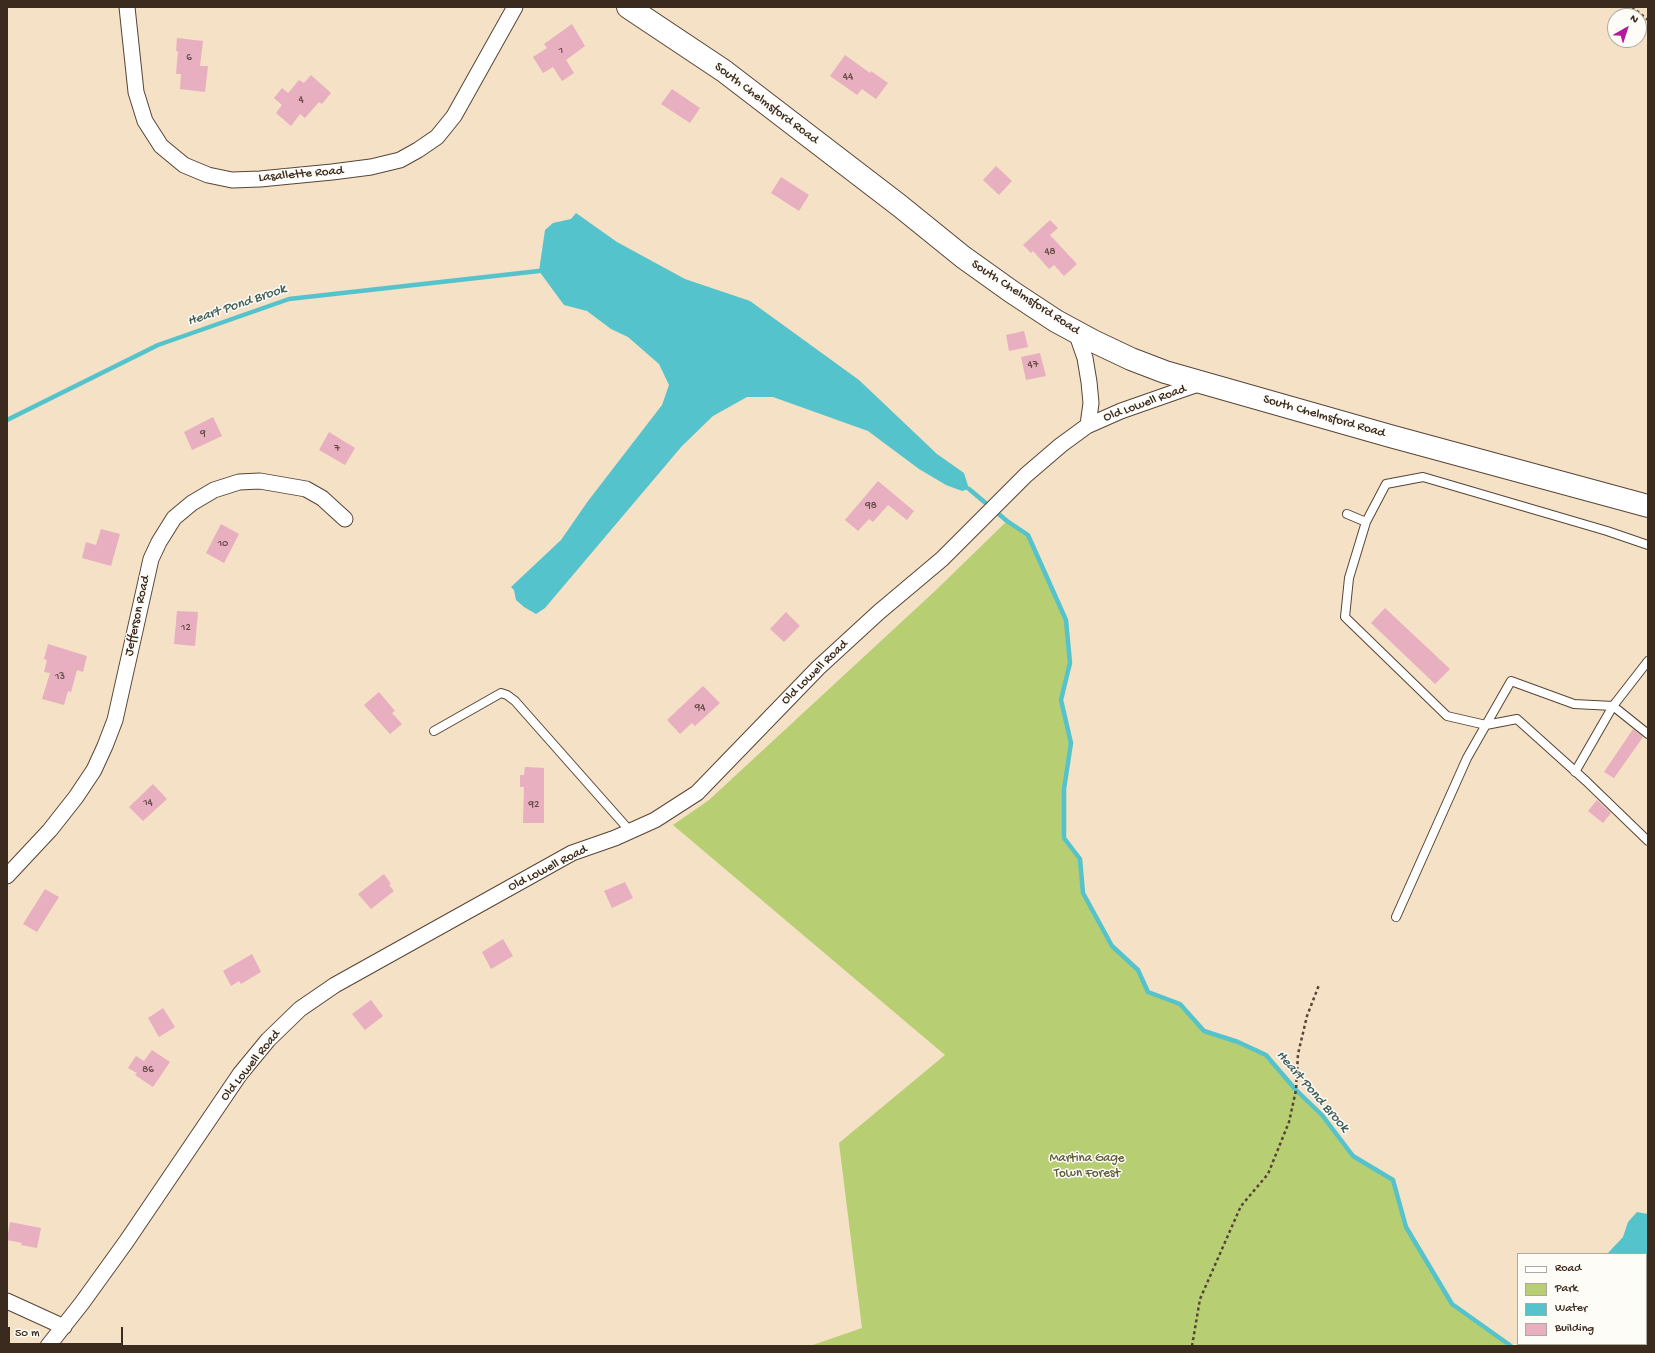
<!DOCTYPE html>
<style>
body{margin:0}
#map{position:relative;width:1655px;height:1353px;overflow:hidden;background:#f4e1c6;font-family:"Gochi Hand",sans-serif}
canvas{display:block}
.frame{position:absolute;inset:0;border:8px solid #3b2a1e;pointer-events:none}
.legend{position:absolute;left:1517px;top:1253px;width:130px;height:92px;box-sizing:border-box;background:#fdfcf7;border:1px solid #afa8a0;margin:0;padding:5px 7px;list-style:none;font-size:12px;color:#3b2a1e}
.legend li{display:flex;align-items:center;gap:8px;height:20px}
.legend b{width:20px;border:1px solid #afa8a0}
.north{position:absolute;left:1607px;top:8px;width:40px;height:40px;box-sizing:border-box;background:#fdfcf7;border:1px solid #afa8a0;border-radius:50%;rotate:39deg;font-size:11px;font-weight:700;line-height:16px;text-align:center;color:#3b2a1e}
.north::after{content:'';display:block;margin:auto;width:14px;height:18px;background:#b5179e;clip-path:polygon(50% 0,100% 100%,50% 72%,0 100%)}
.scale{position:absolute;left:8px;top:1327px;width:115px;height:18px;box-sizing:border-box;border:2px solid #3b2a1e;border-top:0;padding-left:5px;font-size:12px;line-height:14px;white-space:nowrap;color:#3b2a1e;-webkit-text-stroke:3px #fdfcf7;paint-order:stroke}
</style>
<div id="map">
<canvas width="1655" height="1353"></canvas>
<div class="frame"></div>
<ul class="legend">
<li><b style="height:5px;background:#fff"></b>Road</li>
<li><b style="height:11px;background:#b7ce73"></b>Park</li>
<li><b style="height:11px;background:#55c3cb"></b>Water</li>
<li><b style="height:11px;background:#e7afbf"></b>Building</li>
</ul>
<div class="north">N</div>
<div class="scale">50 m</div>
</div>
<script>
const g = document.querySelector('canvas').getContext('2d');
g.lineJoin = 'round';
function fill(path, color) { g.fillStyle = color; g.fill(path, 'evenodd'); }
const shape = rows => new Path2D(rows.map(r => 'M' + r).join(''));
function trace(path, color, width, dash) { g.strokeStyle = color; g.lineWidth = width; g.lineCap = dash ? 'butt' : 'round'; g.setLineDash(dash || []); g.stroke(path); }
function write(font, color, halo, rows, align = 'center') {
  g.font = font + ' "Gochi Hand",sans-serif'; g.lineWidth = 3; g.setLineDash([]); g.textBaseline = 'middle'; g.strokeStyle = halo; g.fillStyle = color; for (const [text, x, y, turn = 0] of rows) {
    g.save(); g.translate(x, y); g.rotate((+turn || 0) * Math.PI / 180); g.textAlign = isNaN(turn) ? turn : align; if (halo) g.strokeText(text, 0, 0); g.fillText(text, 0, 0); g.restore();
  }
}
fill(shape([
 [1007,521,1028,535,1066,620,1070,663,1061,700,1071,743,1064,789,1064,838,1080,859,1083,893,1112,946,1138,970,1148,992,1180,1004,1204,1031,1238,1042,1266,1055,1296,1090,1322,1115,1353,1156,1393,1180,1406,1227,1452,1304,1511,1346,810,1346,862,1328,839,1143,945,1055,673,825,709,800,935,591]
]), '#b7ce73');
fill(shape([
 [576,213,617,242,685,279,750,301,859,380,937,454,964,473,969,489,962,491,946,485,919,469,868,431,773,397,747,397,713,416,682,446,545,608,536,614,524,607,516,600,514,590,511,587,561,540,588,501,662,405,669,385,659,364,628,337,611,329,587,311,564,305,539,271,545,230,553,223,571,219],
 [1637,1212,1648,1214,1648,1346,1533,1346,1535,1344,1646,1344,1646,1254,1607,1254,1623,1237,1628,1222]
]), '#55c3cb');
trace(shape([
 [7,420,158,345,289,299,539,271],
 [969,489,1007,521,1028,535,1066,620,1070,663,1061,700,1071,743,1064,789,1064,838,1080,859,1083,893,1112,946,1138,970,1148,992,1180,1004,1204,1031,1238,1042,1266,1055,1296,1090,1322,1115,1353,1156,1393,1180,1406,1227,1452,1304,1511,1346]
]), '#55c3cb', 4.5);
fill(shape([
 [572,24,585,46,566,60,574,73,562,81,553,67,543,73,533,57,547,48,544,44],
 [177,38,203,41,200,66,208,66,205,92,180,89,181,74,176,74,178,51,176,51],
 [845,55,870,73,871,71,888,83,876,99,862,89,857,95,830,76],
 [311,75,331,93,322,104,319,102,305,118,300,114,291,126,276,113,282,105,274,98,282,88,288,93,299,80,304,83],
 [672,89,700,108,690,123,661,104],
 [996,166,1012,181,999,195,983,180],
 [781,177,809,195,799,211,771,193],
 [1050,220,1058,228,1050,235,1077,264,1064,276,1054,265,1049,269,1033,251,1031,253,1023,245],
 [1024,331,1028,347,1009,351,1006,335],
 [1040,353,1046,376,1026,380,1021,357],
 [213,417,222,436,192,450,184,432],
 [329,432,355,448,345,465,319,450],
 [878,481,914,511,907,520,888,505,873,522,869,519,858,531,845,520],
 [221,524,239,534,224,563,206,553],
 [101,529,120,534,111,566,82,558,86,542,96,545],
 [1385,608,1450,669,1435,684,1371,623],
 [177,611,198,612,195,646,174,644],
 [786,612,800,626,784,642,770,629],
 [48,644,87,656,83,672,77,670,71,692,68,691,64,705,42,699,50,673,44,672,47,660,44,659],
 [703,686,720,703,695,726,692,723,680,734,667,720],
 [379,692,395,711,392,713,402,724,390,734,364,705],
 [1633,729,1643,737,1614,778,1604,772],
 [525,767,544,768,544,823,523,823,524,787,520,787,520,775,524,775],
 [153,784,167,799,143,821,129,807],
 [1597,800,1611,813,1603,823,1588,811],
 [384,874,391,884,389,885,394,891,371,909,358,894],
 [625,882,633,898,612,908,604,891],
 [45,889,59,897,37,932,23,924],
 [503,939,513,956,491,969,482,952],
 [252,954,261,972,241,984,239,981,231,986,223,971],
 [371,1000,383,1016,365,1030,352,1014],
 [163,1008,175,1027,159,1037,148,1018],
 [152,1050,170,1062,153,1087,135,1075,137,1073,128,1068,136,1056,144,1061],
 [10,1222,41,1228,37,1248,21,1245,22,1243,7,1240]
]), '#e7afbf');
const lane = shape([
 [1347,514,1366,522],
 [1648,545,1607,531,1423,477,1386,484,1366,522,1349,578,1345,617,1447,716,1486,725,1517,719,1586,781,1648,841],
 [1648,661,1613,706,1648,734],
 [434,731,501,693,507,695,515,701,630,831],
 [1396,917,1467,758,1511,681,1574,704,1613,706,1575,772]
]);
const street = shape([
 [127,7,136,92,145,121,161,146,184,165,208,175,232,180,260,179,332,172,371,167,400,160,418,150,437,137,454,116,515,7],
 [1076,332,1085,358,1089,382,1091,403,1088,425],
 [7,876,50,830,76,797,94,770,105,746,115,720,151,559,159,542,174,518,192,503,214,490,239,482,260,481,306,489,322,498,345,519],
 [7,1301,64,1327],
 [48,1346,82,1303,126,1242,240,1074,268,1040,300,1009,335,985,572,853,615,838,655,820,697,793,818,668,879,612,942,559,1026,475,1061,445,1087,426,1121,411,1201,383]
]);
const secondary = shape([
 [628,7,724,71,900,206,963,257,1012,292,1056,321,1093,341,1131,359,1165,372,1390,436,1648,506]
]);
trace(lane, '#574537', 10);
trace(street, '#574537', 17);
trace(secondary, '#574537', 24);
trace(shape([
 [1632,7,1648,20],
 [1192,1346,1200,1299,1241,1206,1268,1174,1289,1122,1296,1090,1298,1054,1307,1016,1319,985]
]), '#574537', 2.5, [3, 3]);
trace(lane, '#fff', 8);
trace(street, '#fff', 15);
trace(secondary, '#fff', 22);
write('11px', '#664b46', null, [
 ["1",561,51],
 ["6",189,58],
 ["44",848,77],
 ["4",301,100],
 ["48",1050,252],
 ["47",1033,365],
 ["9",203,434],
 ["7",337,449],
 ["98",871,506],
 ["10",223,544],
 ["12",186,628],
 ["13",60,677],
 ["94",700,708],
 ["14",148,803],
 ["92",534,805],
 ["86",148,1070]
]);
write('13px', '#3b2a1e', '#fdfcf7', [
 ["South Chelmsford Road",766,104,37],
 ["Lasallette Road",301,175,-5],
 ["South Chelmsford Road",1025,298,33],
 ["Old Lowell Road",1145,404,-20],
 ["South Chelmsford Road",1324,417,16],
 ["Jefferson Road",138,616,-78],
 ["Old Lowell Road",815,673,-44],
 ["Old Lowell Road",548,869,-27],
 ["Old Lowell Road",251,1066,-51]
]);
write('13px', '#605b38', '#fdfcf7', [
 ["Martina Gage",1087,1159],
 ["Town Forest",1087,1174]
]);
write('italic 14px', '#44605b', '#fdfcf7', [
 ["Heart Pond Brook",237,306,-19],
 ["Heart Pond Brook",1312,1092,49]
]);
</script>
